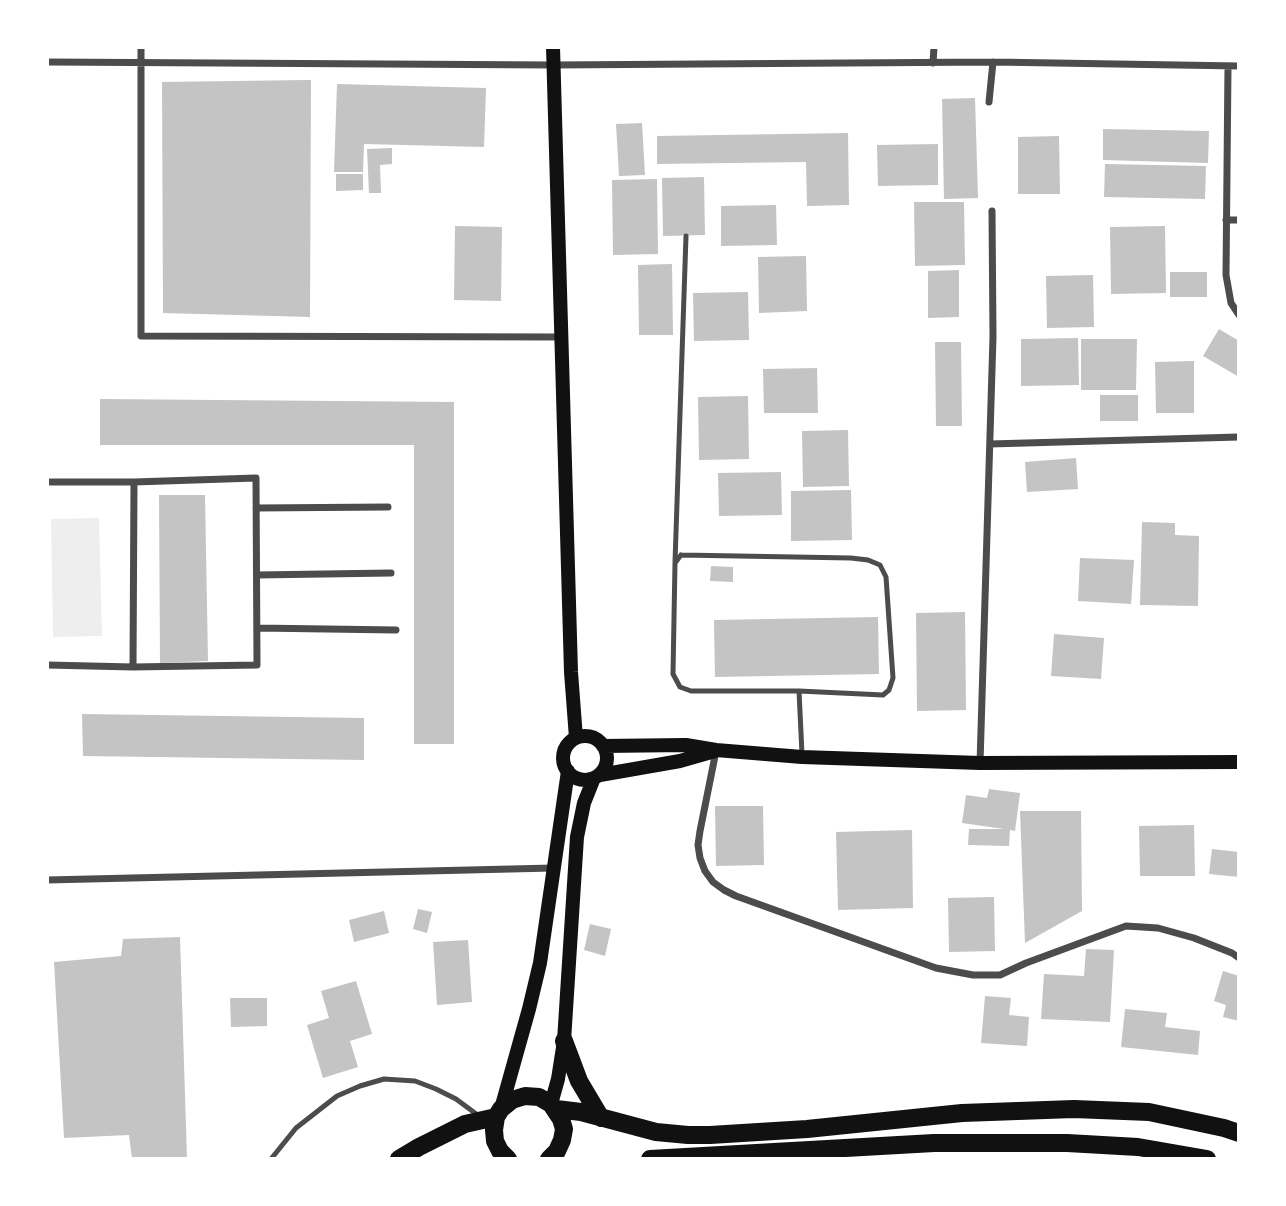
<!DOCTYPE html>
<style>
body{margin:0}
#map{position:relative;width:1286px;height:1206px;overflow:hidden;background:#fff;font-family:"Noto Serif",serif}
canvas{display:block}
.frame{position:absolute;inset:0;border:49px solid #fff;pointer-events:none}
</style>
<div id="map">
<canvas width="1286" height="1206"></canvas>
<div class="frame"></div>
</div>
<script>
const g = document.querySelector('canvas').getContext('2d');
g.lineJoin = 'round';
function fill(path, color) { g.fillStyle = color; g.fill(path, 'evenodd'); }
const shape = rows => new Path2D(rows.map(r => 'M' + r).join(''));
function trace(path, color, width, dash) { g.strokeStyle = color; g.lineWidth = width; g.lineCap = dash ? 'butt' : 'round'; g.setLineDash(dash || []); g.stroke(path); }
fill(shape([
 [99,518,102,636,53,637,51,519]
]), '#eee');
fill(shape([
 [306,80,311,80,310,317,163,313,162,82],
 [337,84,486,88,484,147,364,144,363,172,334,172],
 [975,98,978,198,944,199,942,99],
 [642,123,645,175,619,176,616,124],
 [1103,129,1209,131,1208,163,1103,160],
 [848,133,849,205,807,206,806,162,657,164,657,136],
 [1059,136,1060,194,1018,194,1018,137],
 [938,144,938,185,878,186,877,145],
 [392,148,392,164,380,165,381,193,369,193,367,149],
 [1105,164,1206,166,1205,199,1104,197],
 [336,174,363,174,363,190,336,191],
 [704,177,705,235,663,236,662,178],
 [657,179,658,254,613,255,612,180],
 [914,202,964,202,965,265,915,266],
 [776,205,777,245,721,246,721,206],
 [455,226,502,227,501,301,454,300],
 [1165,226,1166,293,1111,294,1110,227],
 [806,256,807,311,759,313,758,257],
 [672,264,673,335,639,335,638,265],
 [959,270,959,317,928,318,928,271],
 [1170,272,1207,272,1207,297,1170,297],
 [1093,275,1094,327,1047,328,1046,276],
 [748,292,749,340,694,341,693,293],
 [1219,329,1239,341,1239,377,1203,356],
 [1078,338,1079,385,1021,386,1021,339],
 [1081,339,1137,339,1136,390,1081,390],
 [935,342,961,342,962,426,936,426],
 [1194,361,1194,413,1156,413,1155,362],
 [817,368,818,413,764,413,763,369],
 [1100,395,1138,395,1138,421,1100,421],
 [748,396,749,459,699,460,698,397],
 [100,399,454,402,454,744,414,744,414,445,100,445],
 [848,430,849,486,803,487,802,431],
 [1076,458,1078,489,1027,492,1025,462],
 [781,472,782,515,719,516,718,473],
 [851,490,852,540,791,541,791,491],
 [159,495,205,495,208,661,160,663],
 [1142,522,1175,523,1175,535,1199,536,1198,606,1140,605],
 [1080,558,1134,560,1131,604,1078,601],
 [711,566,733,567,733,582,710,581],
 [965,612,966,710,917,711,916,613],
 [878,617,879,674,715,677,714,620],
 [1054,634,1104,638,1101,679,1051,676],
 [82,714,364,718,364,760,83,756],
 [989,789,1020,793,1015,831,1010,830,1009,846,968,845,969,829,1004,829,962,823,966,795,987,798],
 [715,806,763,806,764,865,716,866],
 [1020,811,1081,811,1082,911,1025,943],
 [1194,825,1195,876,1140,876,1139,826],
 [912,830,913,908,838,910,836,832],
 [1212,849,1239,852,1239,877,1209,874],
 [994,897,995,951,949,952,948,898],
 [418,909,432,912,427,933,413,929],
 [384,911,389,933,354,942,349,920],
 [590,924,611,929,605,956,584,950],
 [180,937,187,1158,132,1159,129,1135,64,1138,54,962,121,956,123,939],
 [468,940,472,1002,437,1005,433,942],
 [1086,949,1114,950,1110,1022,1041,1019,1044,974,1084,976],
 [1223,971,1239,976,1239,1021,1223,1017,1226,1005,1214,1001],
 [356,981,372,1034,350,1041,358,1067,323,1078,307,1025,329,1018,321,991],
 [985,996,1011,998,1009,1015,1029,1017,1027,1046,981,1043],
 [230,998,267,998,267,1026,231,1027],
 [1125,1009,1167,1013,1165,1027,1200,1031,1198,1055,1121,1047]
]), '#c4c4c4');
trace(shape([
 [681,555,851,558,868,560,880,565,886,577,893,678,889,690,883,695,799,691,691,691,680,687,673,674,675,563,681,555],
 [675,562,686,236],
 [799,691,802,754],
 [271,1159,296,1128,337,1096,360,1086,384,1079,415,1081,436,1089,456,1099,479,1116]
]), '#4c4c4c', 5);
trace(shape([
 [141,47,141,336,561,337],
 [47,62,553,65,993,62,1239,66],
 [933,63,934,47],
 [1228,66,1226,275,1231,303,1239,315],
 [989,102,993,62],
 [1226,220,1239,220],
 [990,444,1239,437],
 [47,482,134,482,133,667,47,665],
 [256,508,388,507],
 [257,575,391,573],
 [257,628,396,630],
 [133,667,257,665,256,478,134,482],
 [716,751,700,831,698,845,700,858,705,871,713,882,724,890,736,896,936,968,973,975,1000,975,1026,963,1126,926,1158,928,1194,938,1232,953,1239,958],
 [980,763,993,337,992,211],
 [47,880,553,868]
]), '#4c4c4c', 7);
trace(shape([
 [553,47,571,672,576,738],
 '563 758a22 22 0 1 1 44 0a22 22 0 1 1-44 0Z',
 [603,746,686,745,716,750,802,757,980,763,1239,762],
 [600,775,680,761,715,751],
 [551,1104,558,1079,564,1041,577,837,584,803,594,778],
 [501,1109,529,1009,540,963,568,771]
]), '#111', 14);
trace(shape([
 [564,1041,579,1081,601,1118],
 [556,1109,581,1112,656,1132,688,1135,710,1135,807,1129,962,1113,1074,1109,1149,1112,1224,1128,1239,1133],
 [399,1159,419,1147,465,1124,496,1117],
 [508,1159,500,1151,495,1141,494,1130,496,1117,501,1109,512,1100,525,1096,539,1097,551,1104,561,1119,564,1129,562,1140,557,1151,549,1159],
 [650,1159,934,1143,1067,1143,1138,1147,1207,1159]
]), '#111', 18);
</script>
